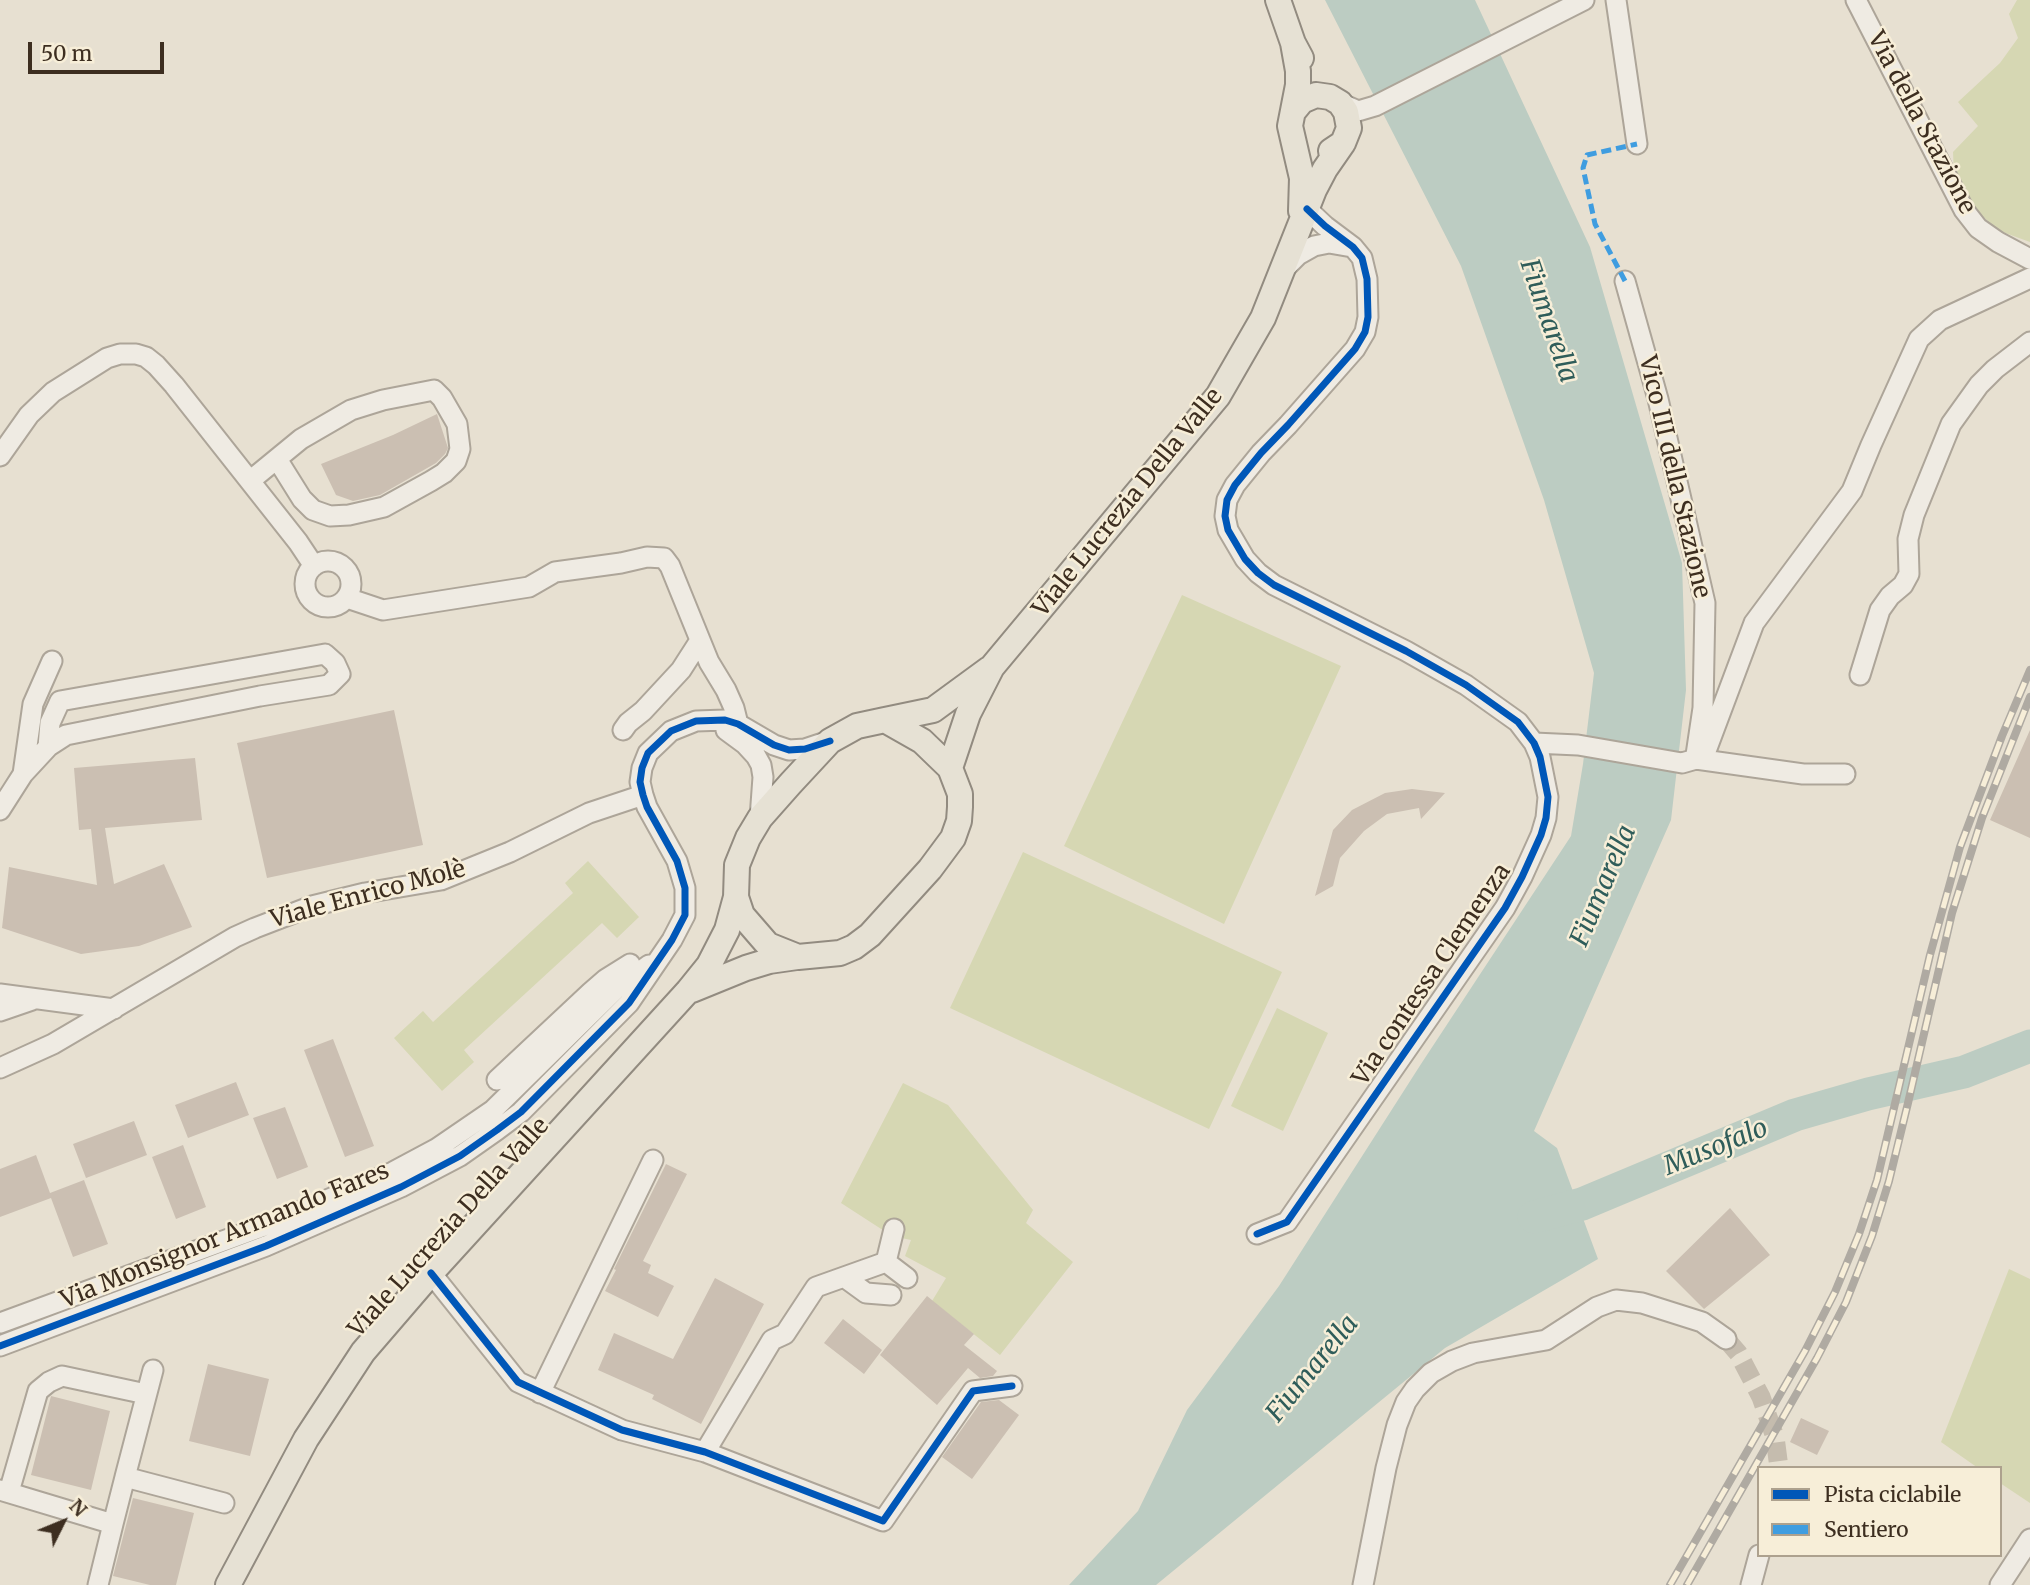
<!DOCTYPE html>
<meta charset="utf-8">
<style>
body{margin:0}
#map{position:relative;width:2030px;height:1585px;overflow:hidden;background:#e7e0d1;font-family:Merriweather,serif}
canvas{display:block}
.legend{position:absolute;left:1757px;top:1466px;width:245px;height:91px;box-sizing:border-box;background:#f7eed8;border:2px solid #ada18e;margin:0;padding:9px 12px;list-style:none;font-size:21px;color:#3d2e20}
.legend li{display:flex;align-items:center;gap:14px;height:35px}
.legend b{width:35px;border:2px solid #ada18e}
.north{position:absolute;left:28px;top:1487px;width:70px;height:70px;-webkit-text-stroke:5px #f7eed8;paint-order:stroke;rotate:47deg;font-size:19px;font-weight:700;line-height:28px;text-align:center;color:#3d2e20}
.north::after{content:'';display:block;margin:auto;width:24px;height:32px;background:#3d2e20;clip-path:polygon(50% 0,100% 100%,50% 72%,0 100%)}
.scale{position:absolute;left:28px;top:42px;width:136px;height:32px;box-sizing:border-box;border:4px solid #3d2e20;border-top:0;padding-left:9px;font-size:21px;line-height:24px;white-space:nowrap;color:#3d2e20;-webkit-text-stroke:5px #f7eed8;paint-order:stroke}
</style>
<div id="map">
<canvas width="2030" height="1585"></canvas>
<ul class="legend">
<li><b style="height:9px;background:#0057b8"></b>Pista ciclabile</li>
<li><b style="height:9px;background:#3f9de0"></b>Sentiero</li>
</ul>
<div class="north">N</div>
<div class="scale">50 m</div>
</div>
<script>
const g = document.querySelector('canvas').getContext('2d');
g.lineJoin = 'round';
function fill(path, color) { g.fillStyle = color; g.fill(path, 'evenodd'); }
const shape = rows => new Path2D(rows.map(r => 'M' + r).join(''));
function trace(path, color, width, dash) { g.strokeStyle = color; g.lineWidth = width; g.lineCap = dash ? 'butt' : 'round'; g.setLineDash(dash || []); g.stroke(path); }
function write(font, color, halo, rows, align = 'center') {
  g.font = font + ' Merriweather,serif'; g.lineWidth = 5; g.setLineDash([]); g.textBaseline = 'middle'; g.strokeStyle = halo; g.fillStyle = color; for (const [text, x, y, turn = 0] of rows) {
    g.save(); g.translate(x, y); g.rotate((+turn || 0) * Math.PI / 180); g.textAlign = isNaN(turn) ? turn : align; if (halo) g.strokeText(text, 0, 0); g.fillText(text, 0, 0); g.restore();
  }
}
fill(shape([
 [2017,0,2030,0,2030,242,1997,230,1971,205,1954,176,1953,152,1978,126,1958,102,2000,63,2018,38,2009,14],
 [1182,595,1341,666,1224,924,1064,846],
 [1023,852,1282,972,1209,1129,950,1008],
 [588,861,639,917,617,938,602,923,464,1050,474,1062,442,1091,394,1038,423,1011,433,1022,573,893,565,883],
 [1277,1008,1328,1033,1283,1131,1231,1106],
 [903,1083,948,1105,1033,1210,1026,1223,1073,1262,1000,1355,932,1301,946,1278,905,1256,911,1240,892,1236,841,1203],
 [2009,1269,2030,1279,2030,1503,2000,1483,2000,1468,1978,1468,1941,1442]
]), '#d6d7b3');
fill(shape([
 [1325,0,1475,0,1590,247,1682,563,1686,690,1671,820,1534,1131,1557,1148,1598,1259,1445,1348,1156,1585,1069,1585,1138,1511,1187,1410,1279,1286,1421,1064,1571,836,1583,764,1594,673,1544,500,1461,266]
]), '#bcccc2');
trace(shape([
 [1534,1217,1582,1204,1795,1115,1868,1094,1964,1072,2030,1046]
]), '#bcccc2', 33);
fill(shape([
 [437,414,448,448,445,454,436,463,380,495,353,501,336,495,321,464,393,435],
 [394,710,423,845,267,878,237,743],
 [2030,730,2030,838,1990,820],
 [195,758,202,820,105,828,114,884,164,864,192,927,139,946,81,954,2,928,9,867,97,885,91,829,79,830,74,768],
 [1412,789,1445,793,1421,819,1419,808,1387,814,1364,831,1340,858,1333,886,1315,896,1333,830,1352,810,1385,793],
 [333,1039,374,1146,345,1157,304,1050],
 [236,1082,249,1115,188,1138,175,1105],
 [285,1107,308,1167,277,1179,253,1118],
 [134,1121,147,1155,86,1178,73,1144],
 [183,1145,206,1207,176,1219,152,1157],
 [36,1155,50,1193,84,1180,108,1244,73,1257,51,1198,0,1217,0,1169],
 [666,1164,687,1174,643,1261,651,1265,648,1273,674,1286,658,1317,605,1291,616,1270,614,1269],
 [1730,1208,1770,1255,1704,1309,1666,1271],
 [715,1278,764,1304,701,1424,652,1399,654,1395,598,1370,614,1333,673,1359],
 [927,1296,974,1334,964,1345,997,1371,993,1376,980,1378,968,1368,937,1405,880,1355],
 [843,1319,882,1350,864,1374,824,1343],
 [208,1364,269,1379,250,1456,189,1441],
 [51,1396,110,1411,91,1490,31,1475],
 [999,1400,1019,1415,972,1479,942,1457,981,1402],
 [1801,1418,1829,1431,1817,1455,1790,1442],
 [133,1498,194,1513,176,1585,150,1585,113,1576]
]), '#cbbfb2');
trace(shape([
 [1726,1339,1738,1353,1761,1397,1775,1437,1779,1468]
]), '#c5bcae', 19, [19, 10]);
const minor = shape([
 [1616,0,1637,144],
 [1856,0,1964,210,1978,228,1998,242,2030,259],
 [1340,103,1358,111,1375,106,1584,0],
 [1283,270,1298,255,1314,246,1329,243,1352,247],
 [1625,281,1658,399,1705,603,1703,708,1696,755],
 [0,456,29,415,53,392,107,358,120,354,136,354,146,357,156,365,174,385,298,542,314,566],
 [251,480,301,439,351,410,383,400,434,390,442,398,457,424,460,449,456,461,444,473,431,481,384,507,349,515,330,516,313,510,302,499,277,459],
 '305 584a23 23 0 1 1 46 0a23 23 0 1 1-46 0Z',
 [347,598,383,610,529,587,555,572,621,563,647,557,664,558,670,566,709,662,726,690,734,708,738,724],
 [1860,675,1880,610,1890,596,1903,585,1909,574,1908,539,1914,515,1951,424,1979,385,1995,369,2030,342],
 [623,730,628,723,643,711,681,670,699,642],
 [726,730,745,744,756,756,761,765,763,777,760,818],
 [1534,743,1578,745,1682,763,1696,759,1803,774,1845,774],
 [1696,759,1706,751,1754,623,1852,491,1871,445,1919,339,1940,320,2030,278],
 [23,774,33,704,52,661],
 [0,810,23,774,48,747,49,746,66,735,260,696,329,685,340,674,335,663,325,654,60,701,50,723,48,747],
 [0,994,114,1009],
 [0,1011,32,1000],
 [0,1068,53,1044,235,937,255,928,312,906,365,893,441,880,510,852,589,813,643,795],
 [497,1080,591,992,606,979,630,964],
 [1257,1234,1287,1222,1505,908,1522,877,1541,835,1546,818,1548,797,1540,757,1534,743,1518,722,1466,685,1406,651,1274,585,1258,573,1245,559,1228,530,1225,516,1227,500,1235,485,1261,453,1288,425,1355,349,1365,332,1368,317,1367,279,1362,258,1353,247,1325,226,1307,209],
 [886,1262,894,1229],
 [886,1262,907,1278],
 [431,1273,518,1382,622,1430,705,1452,883,1521,973,1391,1012,1386],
 [844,1277,866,1293,891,1295],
 [0,1323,272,1223,393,1172,436,1149,493,1110,616,989,649,965],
 [0,1346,266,1246,401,1187,460,1156,497,1130,521,1112,629,1003,672,940,685,915,685,888,677,861,647,807,643,795,640,782,642,768,648,753,671,731,696,721,725,720,738,724,774,745,789,750,805,749,829,741],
 [540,1393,653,1160],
 [705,1452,772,1340,785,1334,816,1287,886,1262],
 [125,1477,153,1370],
 [0,1490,113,1524,98,1585],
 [9,1492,38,1391,49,1382,62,1376,146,1394],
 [113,1524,125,1477,224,1503],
 [1363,1585,1386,1468,1397,1425,1406,1402,1415,1389,1431,1373,1452,1361,1473,1353,1546,1340,1597,1307,1616,1300,1642,1303,1702,1322,1726,1339],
 [1751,1585,1759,1555],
 [2000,1585,2030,1539]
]);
const major = shape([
 [1278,0,1293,43,1301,58],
 [1293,43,1298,71,1298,85,1290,126,1302,178,1301,211],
 [1293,112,1302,101,1316,95,1330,97,1340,103,1346,112,1349,128,1343,143,1331,151],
 [885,720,922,741,950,768,960,794,960,807,959,821,953,838,930,869,870,935,854,947,840,953,798,957,768,945,742,915,736,897,737,865,748,838,760,818,791,783,830,741,857,726,885,720],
 [885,720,933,710,989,669],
 [950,768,968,714,992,667,1218,396,1263,318,1314,190,1325,169,1343,143],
 [692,990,746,968,769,961,797,957],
 [228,1585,306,1439,363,1352,431,1273,688,991,709,965,727,930,736,897]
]);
trace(minor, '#ada599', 23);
trace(major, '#928b80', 28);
trace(minor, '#efebe3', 19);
trace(major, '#e6e1d4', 24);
const rail = shape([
 [1670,1585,1805,1351,1835,1292,1859,1234,1877,1180,1930,955,1960,847,2002,736,2030,670],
 [1687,1585,1817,1358,1846,1302,1872,1236,1889,1181,1908,1103,1952,913,1982,818,2030,697]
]);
trace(rail, '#afaaa2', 8);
trace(rail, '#f7eed8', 5, [16]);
trace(shape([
 [1625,281,1595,224,1583,168,1587,155,1637,144]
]), '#3f9de0', 5, [10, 5]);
trace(shape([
 [1257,1234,1287,1222,1505,908,1522,877,1541,835,1546,818,1548,797,1540,757,1534,743,1518,722,1466,685,1406,651,1274,585,1258,573,1245,559,1228,530,1225,516,1227,500,1235,485,1261,453,1288,425,1355,349,1365,332,1368,317,1367,279,1362,258,1353,247,1325,226,1307,209],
 [431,1273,518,1382,622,1430,705,1452,883,1521,973,1391,1012,1386],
 [0,1346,266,1246,401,1187,460,1156,497,1130,521,1112,629,1003,672,940,685,915,685,888,677,861,647,807,643,795,640,782,642,768,648,753,671,731,696,721,725,720,738,724,774,745,789,750,805,749,830,741]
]), '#0057b8', 7);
write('24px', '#3d2e20', '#f7eed8', [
 ["Via della Stazione",1921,123,62],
 ["Vico III della Stazione",1674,477,77],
 ["Viale Lucrezia Della Valle",1128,503,-51],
 ["Viale Enrico Molè",368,895,-15],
 ["Via contessa Clemenza",1432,975,-56],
 ["Viale Lucrezia Della Valle",449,1228,-48],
 ["Via Monsignor Armando Fares",225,1236,-22]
]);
write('italic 26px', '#2f5d5a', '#f7eed8', [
 ["Fiumarella",1548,321,71],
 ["Fiumarella",1604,886,-67],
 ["Musofalo",1716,1148,-22],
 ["Fiumarella",1313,1369,-51]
]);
</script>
